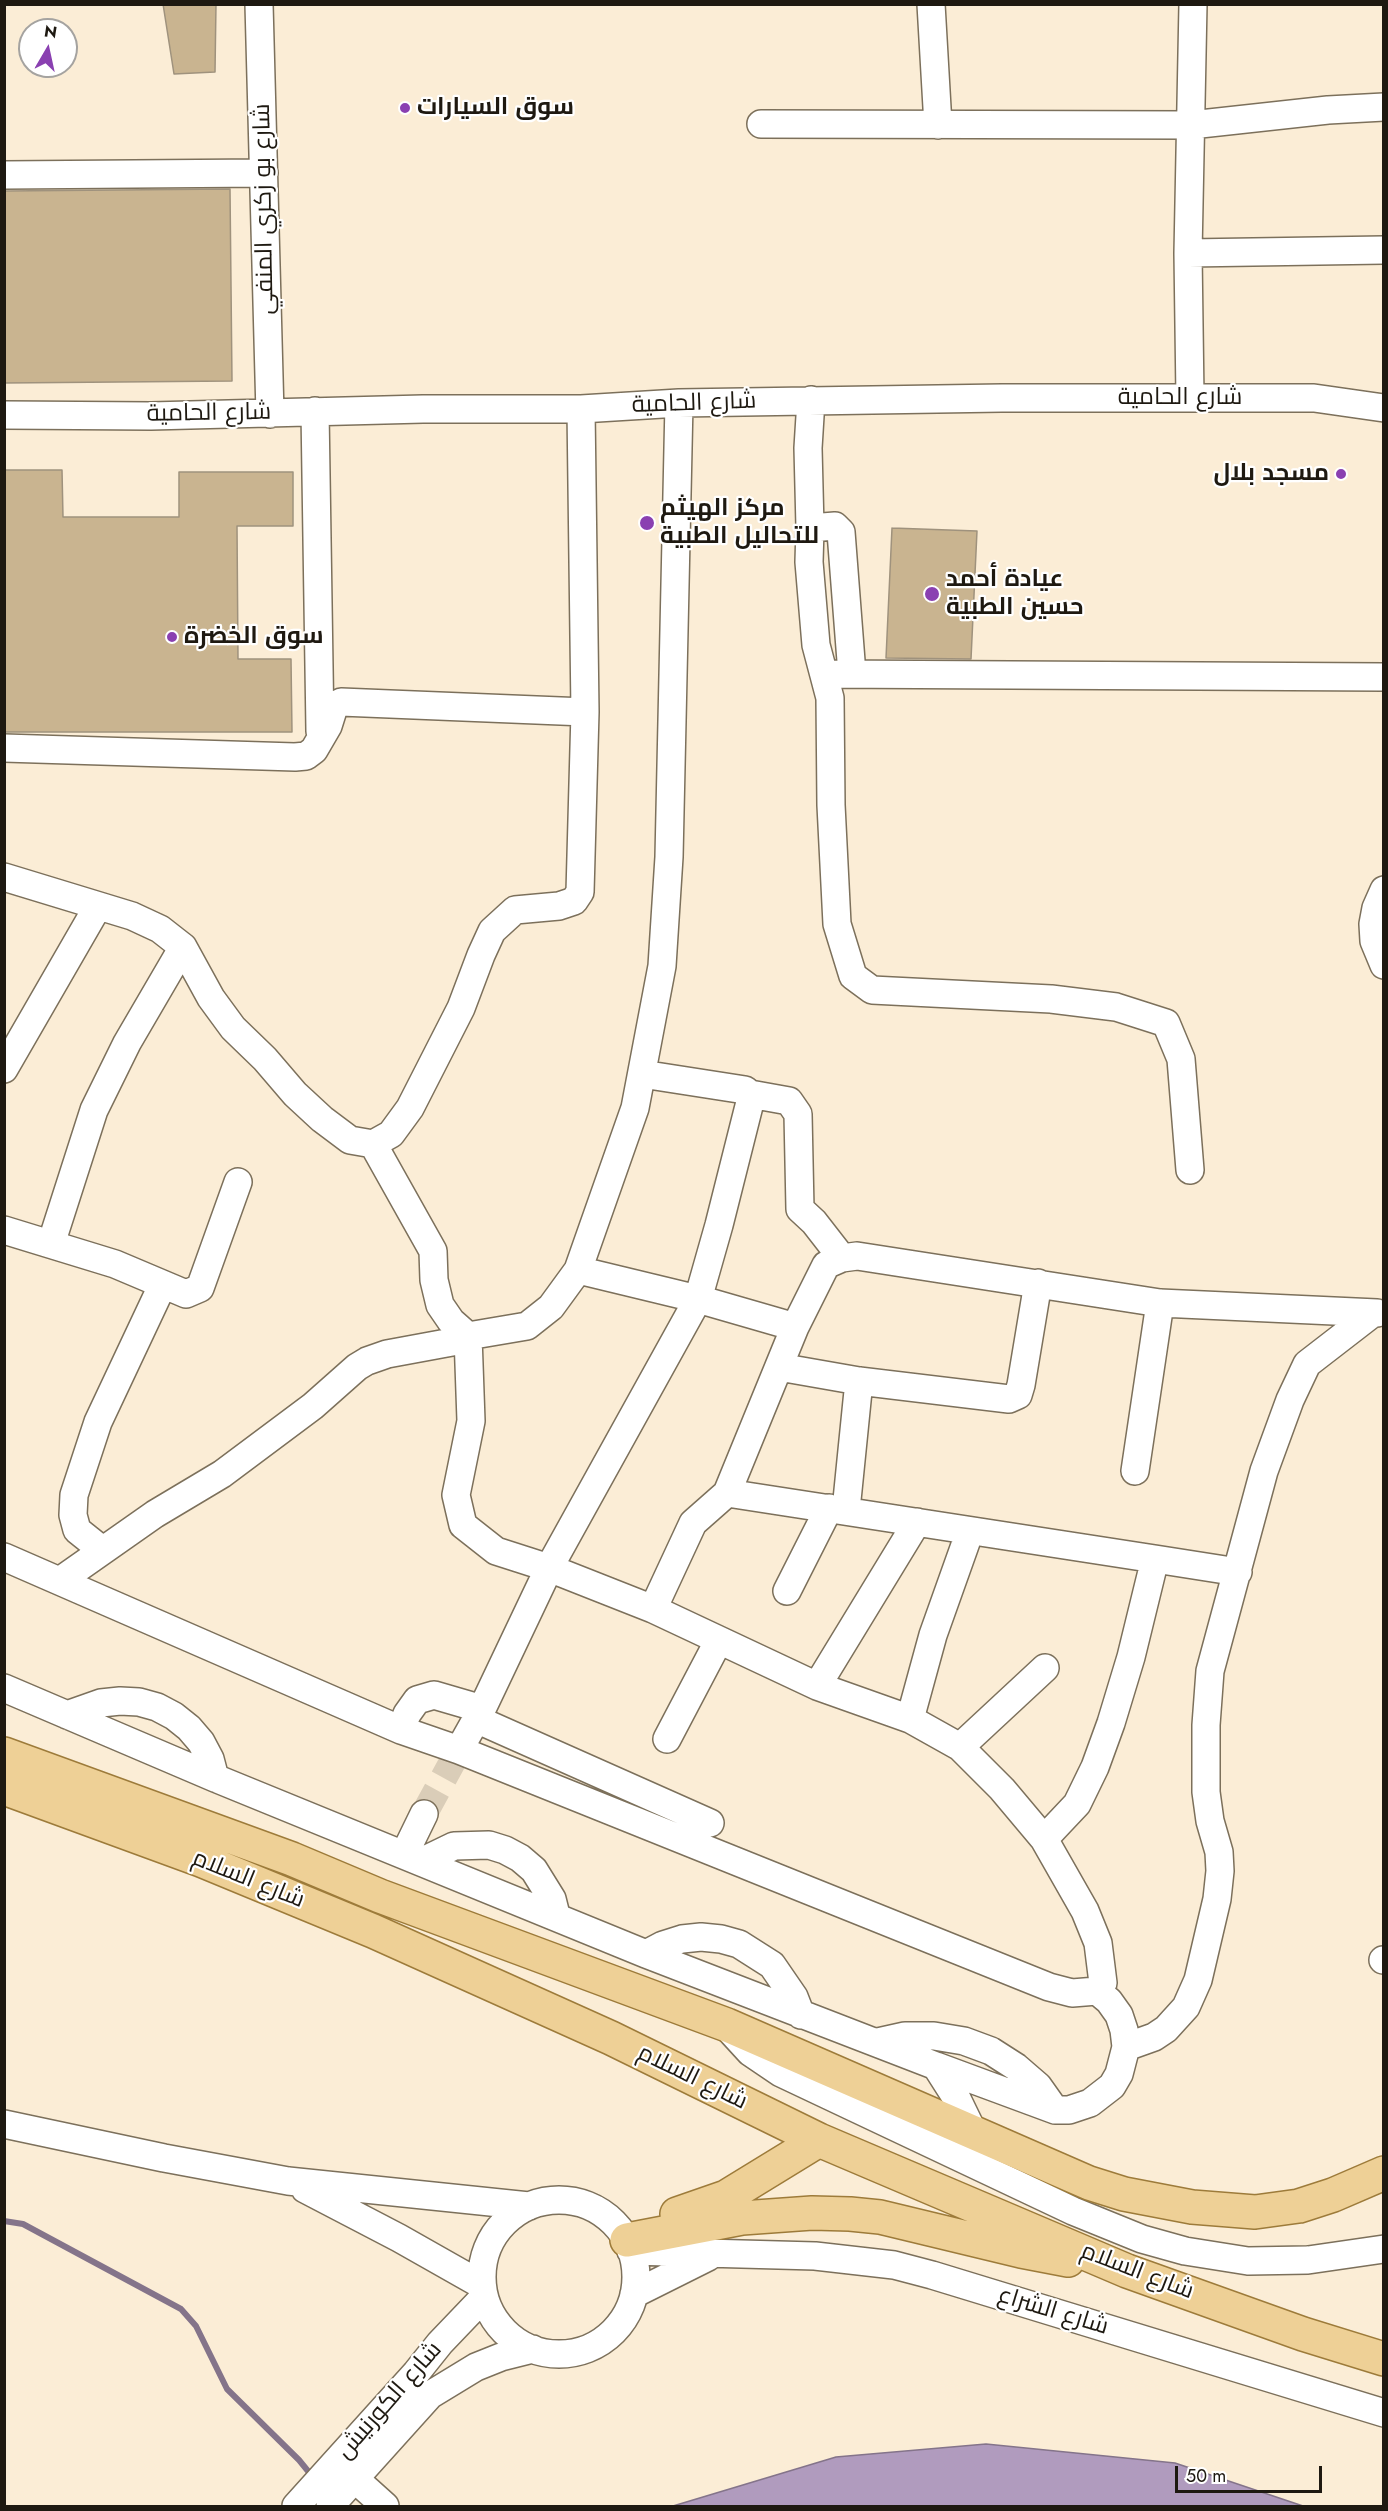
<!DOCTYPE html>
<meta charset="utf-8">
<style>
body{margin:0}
#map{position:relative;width:1388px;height:2511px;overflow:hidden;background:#fbedd6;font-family:Jost,sans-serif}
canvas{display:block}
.frame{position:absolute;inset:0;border:6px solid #1e1911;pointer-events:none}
.north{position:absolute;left:18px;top:18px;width:60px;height:60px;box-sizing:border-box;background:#fff;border:2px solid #a5a3a0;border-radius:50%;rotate:9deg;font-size:16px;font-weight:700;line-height:24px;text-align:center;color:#1e1911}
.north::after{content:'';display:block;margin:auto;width:21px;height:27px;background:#8a40b1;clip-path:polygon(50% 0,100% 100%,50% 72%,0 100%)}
.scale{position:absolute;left:1175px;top:2466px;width:147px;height:27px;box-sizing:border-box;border:3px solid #1e1911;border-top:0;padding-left:8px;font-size:18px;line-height:21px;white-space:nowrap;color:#1e1911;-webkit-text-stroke:4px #fff;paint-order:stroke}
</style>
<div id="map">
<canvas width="1388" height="2511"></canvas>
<div class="frame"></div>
<div class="north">N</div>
<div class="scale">50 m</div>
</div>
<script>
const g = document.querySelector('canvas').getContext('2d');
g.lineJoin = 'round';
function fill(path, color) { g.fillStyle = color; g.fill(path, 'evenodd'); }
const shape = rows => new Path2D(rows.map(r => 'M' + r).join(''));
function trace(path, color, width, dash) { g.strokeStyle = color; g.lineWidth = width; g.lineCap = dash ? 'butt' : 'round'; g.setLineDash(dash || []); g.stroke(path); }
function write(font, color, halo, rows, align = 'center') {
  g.font = font + ' Jost,Cairo,sans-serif'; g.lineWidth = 4.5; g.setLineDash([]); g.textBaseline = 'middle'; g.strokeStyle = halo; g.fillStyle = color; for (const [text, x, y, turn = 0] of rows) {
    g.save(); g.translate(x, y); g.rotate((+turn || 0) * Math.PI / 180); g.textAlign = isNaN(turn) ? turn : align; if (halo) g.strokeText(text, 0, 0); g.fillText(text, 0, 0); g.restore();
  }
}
const water = shape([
 [986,2444,1175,2463,1303,2506,673,2506,836,2457,986,2444]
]);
fill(water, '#b09bbe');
trace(water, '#84748a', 1.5);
trace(shape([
 [4,2221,23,2224,181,2309,196,2326,227,2389,299,2460,312,2476]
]), '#84748a', 6);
const building = shape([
 [163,4,216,4,215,72,174,74,163,4],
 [230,189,232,381,4,383,4,191,230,189],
 [4,470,62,470,63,517,179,517,179,472,293,472,293,526,237,526,238,659,291,659,292,732,4,732,4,470],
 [892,528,977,531,971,659,886,658,892,528]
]);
fill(building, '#c9b490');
trace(building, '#9f927d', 1.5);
trace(shape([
 [424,1814,459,1750]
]), '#dacdb8', 27, [27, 14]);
const minor = shape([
 [259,4,270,414],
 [931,4,938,125],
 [761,124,1191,125,1328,110,1384,107],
 [4,175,264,173],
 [1188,253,1384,250],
 [1190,398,1188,253,1193,4],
 [811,400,808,448,810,528,809,562,816,645,830,698,831,805,837,924,853,976,872,990,1051,999,1116,1007,1166,1023,1181,1059,1190,1170],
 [315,411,320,731],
 [4,415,151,416,423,409,581,409,679,403,1002,398,1314,398,1384,408],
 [810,528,835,526,841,532,852,674],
 [825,674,1384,677],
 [4,748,295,757,306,756,314,750,328,726,334,707,341,702,585,712],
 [4,877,132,916,160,929,183,947,211,998,233,1028,265,1059,295,1094,322,1119,350,1140,373,1144,391,1134,410,1108,461,1008,481,955,492,931,515,910,559,906,574,901,580,892,585,712,581,409],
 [1384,890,1376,908,1373,924,1374,941,1384,965],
 [4,1069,98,906],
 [750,1094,789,1101,798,1114,800,1209,814,1222,842,1258],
 [4,1230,115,1264,186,1294,200,1288,238,1182],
 [51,1244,94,1110,127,1043,183,947],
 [578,1270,698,1299,795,1327],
 [779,1367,859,1381,1009,1399,1018,1395,1021,1385,1038,1283],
 [1135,1471,1160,1303],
 [727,1493,795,1327,826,1265,842,1258,857,1256,1160,1303,1377,1313],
 [846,1510,859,1381],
 [102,1550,77,1530,73,1515,74,1495,98,1422,162,1286],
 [4,1557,401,1730,459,1750,1049,1987,1072,1993,1097,1991,1103,1983,1098,1943,1085,1911,1044,1839,1002,1789,960,1747,910,1719,817,1686,653,1609,549,1568,496,1551,463,1525,456,1495,471,1421,468,1336,451,1321,440,1305,434,1280,433,1251,373,1144],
 [61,1580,155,1514,222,1474,313,1406,357,1367,367,1361,387,1354,452,1342,468,1336,527,1326,551,1307,578,1270,635,1108,662,966,669,857,679,403],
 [787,1591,829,1508],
 [653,1609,693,1523,727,1493,1155,1559],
 [817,1686,917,1522],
 [4,1688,215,1778,646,1954,936,2066,957,2099,973,2132],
 [67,1715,101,1703,120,1701,139,1702,157,1707,174,1716,189,1728,201,1742,210,1759,215,1778],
 [476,1719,710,1823],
 [910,1719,933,1635,970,1531],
 [401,1730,407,1714,417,1700,434,1695,482,1709],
 [667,1739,719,1640],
 [960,1747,1045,1668],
 [459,1750,482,1709,549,1568,698,1299,719,1225,750,1102,750,1094,745,1090,642,1074],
 [1044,1839,1077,1804,1095,1767,1111,1723,1131,1657,1155,1559,1238,1572],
 [405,1853,424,1814],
 [423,1861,454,1846,489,1845,505,1850,520,1858,534,1870,552,1899,556,1915],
 [646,1954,663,1945,682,1939,701,1937,721,1939,739,1944,772,1965,794,1997,801,2015],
 [1383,1960,1384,1960],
 [728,2028,750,2052,781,2073,1073,2211,1142,2239,1185,2251,1248,2261,1308,2260,1384,2249],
 [878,2042,905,2036,934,2036,964,2041,991,2051,1016,2067,1038,2086,1055,2110],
 [1126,2047,1154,2037,1166,2029,1186,2007,1198,1980,1217,1899,1220,1871,1219,1852,1210,1821,1206,1792,1206,1725,1210,1671,1264,1471,1290,1400,1307,1364,1373,1313],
 [936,2066,1055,2110,1069,2110,1090,2103,1112,2086,1119,2074,1126,2047,1124,2030,1119,2015,1109,2001,1097,1991],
 [4,2124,164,2158,288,2181,529,2206],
 [305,2189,399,2238,482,2285],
 '482 2277a77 77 0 1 1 154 0a77 77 0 1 1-154 0Z',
 [631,2251,815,2256,894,2265,932,2275,1384,2413],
 [634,2294,708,2257],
 [355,2479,385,2506],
 [296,2506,416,2373,440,2343,484,2297],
 [330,2506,430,2395,476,2367,501,2357,533,2349]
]);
const major = shape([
 [4,1754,292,1859,380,1896,727,2025,1089,2183,1124,2194,1192,2207,1255,2212,1299,2206,1333,2195,1384,2173],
 [4,1788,201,1860,373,1931,611,2038,819,2140,1127,2271,1303,2334,1384,2359],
 [677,2214,726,2197,819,2140],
 [627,2240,742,2218,812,2213,850,2214,880,2217,1021,2251,1068,2260]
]);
trace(minor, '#7c705b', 30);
trace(major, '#9d7b3a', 36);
trace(minor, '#fff', 27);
trace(major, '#eed096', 33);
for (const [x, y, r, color] of [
 [405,108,6,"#8a40b1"],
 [1341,474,6,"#8a40b1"],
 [647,523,8,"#8a40b1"],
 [932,594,8,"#8a40b1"],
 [172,637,6,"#8a40b1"]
]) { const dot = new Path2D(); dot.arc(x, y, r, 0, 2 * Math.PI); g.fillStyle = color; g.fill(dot); trace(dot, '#fff', 2); }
write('bold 24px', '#1e1911', '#fff', [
 ["سوق السيارات",417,108],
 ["مسجد بلال",1329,474,"right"],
 ["مركز الهيثم",660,509],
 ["للتحاليل الطبية",660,537],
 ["عيادة أحمد",946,580],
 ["حسين الطبية",946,608],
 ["سوق الخضرة",184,637]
], 'left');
write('24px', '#1e1911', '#fff', [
 ["شارع بو زكري المنفي",265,209,-91],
 ["شارع الحامية",1180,398],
 ["شارع الحامية",694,404,-2],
 ["شارع الحامية",209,414,-1],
 ["شارع السلام",248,1880,22],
 ["شارع السلام",692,2078,26],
 ["شارع السلام",1137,2272,21],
 ["شارع الشراع",1053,2312,17],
 ["شارع الكورنيش",390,2401,-49]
]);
</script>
